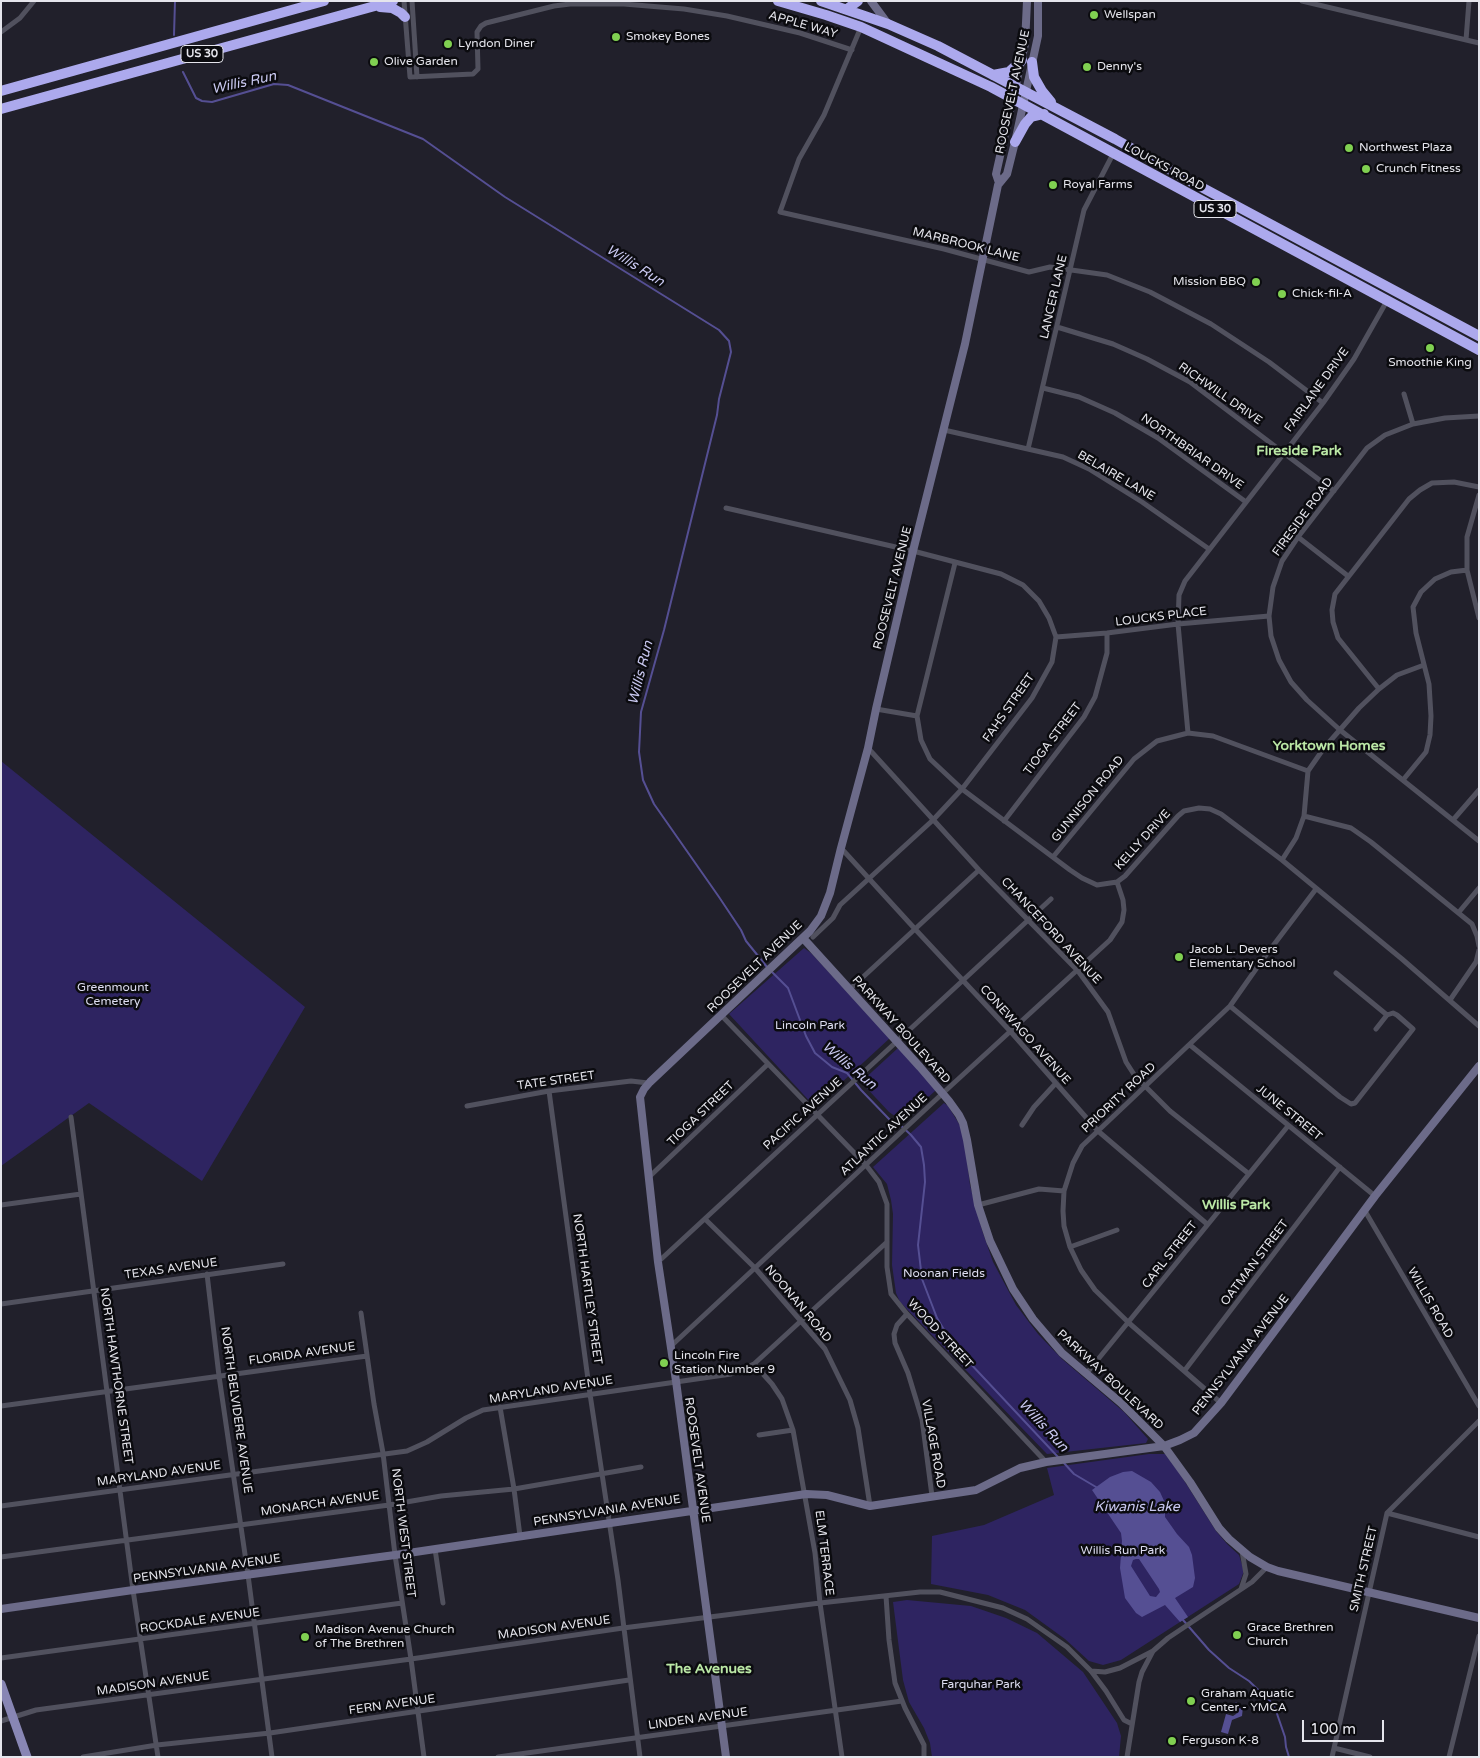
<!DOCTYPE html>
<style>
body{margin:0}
#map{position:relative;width:1480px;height:1758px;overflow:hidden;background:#21202b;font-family:"Varela Round",sans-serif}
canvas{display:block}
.frame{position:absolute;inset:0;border:2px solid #e5e5ec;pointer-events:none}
.scale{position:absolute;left:1302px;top:1720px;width:82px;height:22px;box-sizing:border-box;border:2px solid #e5e5ec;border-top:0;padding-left:6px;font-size:15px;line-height:18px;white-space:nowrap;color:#e5e5ec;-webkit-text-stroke:4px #0b0b0f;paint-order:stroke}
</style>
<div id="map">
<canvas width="1480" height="1758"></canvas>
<div class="frame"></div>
<div class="scale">100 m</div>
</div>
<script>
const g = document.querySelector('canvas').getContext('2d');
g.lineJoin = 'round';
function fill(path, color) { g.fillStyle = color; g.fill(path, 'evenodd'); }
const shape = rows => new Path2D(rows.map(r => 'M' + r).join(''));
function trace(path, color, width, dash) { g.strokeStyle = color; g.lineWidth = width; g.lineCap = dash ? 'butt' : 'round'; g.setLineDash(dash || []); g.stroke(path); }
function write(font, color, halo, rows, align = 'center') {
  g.font = font + ' "Varela Round",sans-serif'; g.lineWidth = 5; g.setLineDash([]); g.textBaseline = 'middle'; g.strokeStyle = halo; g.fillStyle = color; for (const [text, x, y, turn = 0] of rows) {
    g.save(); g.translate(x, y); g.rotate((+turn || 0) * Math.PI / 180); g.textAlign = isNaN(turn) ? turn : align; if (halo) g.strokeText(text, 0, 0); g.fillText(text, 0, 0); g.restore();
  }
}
fill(shape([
 [1,761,305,1007,202,1181,89,1103,1,1166],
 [804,948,811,953,890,1038,815,1107,729,1014],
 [898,1048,934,1085,935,1091,902,1121,889,1112,861,1082],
 [944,1103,948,1106,961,1127,966,1151,970,1185,982,1230,993,1262,1016,1305,1038,1334,1062,1359,1124,1412,1148,1439,1146,1443,1047,1454,900,1302,896,1293,892,1265,893,1214,891,1200,887,1184,873,1167],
 [1149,1454,1165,1454,1178,1471,1216,1531,1227,1544,1239,1555,1244,1571,1239,1584,1121,1660,1103,1665,1089,1661,1065,1639,1025,1610,988,1595,931,1584,932,1536,984,1525,1054,1495,1047,1468],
 [907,1600,971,1606,1006,1618,1037,1633,1083,1672,1117,1723,1121,1736,1119,1757,932,1757,930,1743,924,1728,909,1702,903,1680,893,1602]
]), '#2e2461');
fill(shape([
 [1132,1471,1151,1482,1160,1492,1165,1503,1165,1517,1177,1534,1189,1547,1192,1555,1195,1578,1193,1587,1175,1598,1188,1617,1180,1622,1165,1605,1142,1617,1136,1613,1125,1598,1120,1568,1122,1541,1121,1533,1092,1490,1110,1477,1123,1472],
 [1136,1559,1139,1559,1159,1589,1160,1592,1156,1597,1150,1596,1131,1566,1133,1560],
 [1236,1702,1243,1707,1242,1716,1232,1720,1228,1734,1221,1732,1226,1714,1233,1716,1236,1714,1235,1712,1232,1710,1232,1705]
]), '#554f93');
trace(shape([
 [174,35,175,1],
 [183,72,196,98,202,101,212,102,274,84,288,85,423,139,505,197,719,330,729,341,731,352,719,399,717,415,664,630,641,712,639,752,643,780,654,804,719,897,741,930,746,941,767,967],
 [770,970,788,988,806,1036,815,1053,832,1067,847,1073,861,1090,889,1119,898,1123,911,1135,921,1147,924,1165,925,1182,918,1245,922,1279,937,1318,953,1345,1058,1457],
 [1063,1462,1074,1474,1096,1487],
 [1183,1620,1209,1650,1229,1668,1249,1681,1274,1705,1285,1737,1286,1747,1289,1757]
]), '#554f93', 2);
trace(shape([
 [404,1,410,77,473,74,478,69,477,32,481,26,486,23,554,6,570,4,624,4,684,9,727,16,800,33,852,50],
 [412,1,417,77],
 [1302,1,1479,43],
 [861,27,824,115,799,159,780,212,944,249,1029,272,1050,267,1107,275,1150,292,1211,324,1269,362,1323,403],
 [1,32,20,18,34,1],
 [1466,40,1469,1],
 [1057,327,1113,344,1147,359,1190,382,1334,491],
 [1043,388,1079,397,1115,413,1158,438,1246,502],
 [1404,394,1413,424],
 [1479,416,1445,418,1413,424,1385,435,1367,448,1298,537,1282,561,1273,587,1269,616,1271,636,1279,660,1291,682,1307,700,1340,730,1479,841],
 [944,430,1063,457,1089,469,1142,502,1209,549],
 [1028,449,1084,210,1113,154],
 [1479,495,1467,537,1467,570,1479,618],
 [726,508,913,551,1001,574,1023,585,1039,601,1049,618,1056,637,1052,662,1032,698,962,789,933,820,840,905,833,918,813,937],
 [1298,537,1348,576],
 [955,563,917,716,921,740,930,759,962,789,1070,870,1082,878,1097,885,1117,882,1125,876,1178,816,1184,811,1199,808,1210,809,1221,814,1282,860,1402,959,1479,1026],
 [1056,637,1107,633,1178,624,1269,616],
 [1379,689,1338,638,1333,622,1332,610,1335,594,1409,499,1420,490,1432,483,1454,482,1479,487],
 [876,709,917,716],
 [1188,733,1178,624,1179,595,1185,581,1323,403,1354,359,1388,299],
 [868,748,979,870,1078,971,1108,1012,1126,1062,1135,1076,1170,1111,1249,1174],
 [1403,780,1426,752,1430,735,1431,716,1429,684,1416,633,1413,607,1421,592,1435,579,1451,572,1467,570],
 [1304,816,1351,828,1371,842,1472,924,1477,936,1479,946],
 [1453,820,1479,790],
 [1004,821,1084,717,1095,697,1107,653,1107,633],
 [841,848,915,929,1011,1032,1098,1131,1207,1224],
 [1053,857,1134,759,1157,741,1188,733,1213,736,1308,771],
 [1282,860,1296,838,1304,816,1308,771,1324,748,1359,708,1379,689,1397,675,1424,665],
 [1459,912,1479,888],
 [1336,973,1387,1015,1376,1029],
 [850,989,979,870],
 [1450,1000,1476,962,1479,950],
 [1230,1006,1340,1097,1351,1104,1355,1103,1413,1029,1397,1015,1393,1013,1387,1015],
 [721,1015,866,1165,879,1182,887,1204,887,1267,891,1294,907,1314,1046,1462],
 [1190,1045,1375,1196],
 [549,1091,590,1394,618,1580,640,1757],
 [467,1106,549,1091,631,1081,648,1083],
 [71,1117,133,1590,158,1757],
 [1022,1125,1034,1107,1056,1083],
 [648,1178,768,1064],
 [1,1205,81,1194],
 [978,1205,1039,1189,1064,1191],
 [1365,1211,1479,1406],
 [705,1219,755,1268,825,1349,850,1400,858,1428,870,1506],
 [1070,1247,1117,1230],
 [658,1262,1051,899],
 [207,1274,219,1376,248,1575,272,1757],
 [1,1304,283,1264],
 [361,1313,374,1404,383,1453,395,1555,411,1659,424,1757],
 [907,1314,897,1325,894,1334,895,1343,908,1373,922,1419,932,1496],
 [671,1346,943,1093,1110,940,1122,922,1124,910,1123,900,1117,882],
 [754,1364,772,1384,782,1399,793,1430,815,1553,820,1603,842,1757],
 [1185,1370,1340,1167],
 [1086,1374,1288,1126],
 [1221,1403,1129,1323,1095,1290,1081,1270,1070,1247,1064,1226,1063,1211,1064,1191,1073,1163,1082,1146,1230,1006,1263,959,1316,889],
 [1,1406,367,1356],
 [500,1407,514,1489,520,1536],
 [759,1435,793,1430],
 [1,1506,407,1451,427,1442,466,1418,483,1410,731,1374,754,1364,887,1242],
 [1387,1513,1479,1537],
 [435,1549,443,1603],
 [1,1557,389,1505,441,1496,514,1489,641,1467],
 [1241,1589,1246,1574,1242,1551],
 [886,1596,889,1640,895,1683,905,1708,924,1745,924,1757],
 [1,1658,402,1603],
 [1091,1671,1105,1672,1120,1668,1153,1651],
 [1,1721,36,1710,411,1659,623,1628,820,1603,920,1592,940,1592,1003,1608,1027,1619,1067,1647,1091,1671,1106,1691,1124,1720,1132,1724],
 [1334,1748,1370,1757],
 [83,1757,157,1745,270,1733,629,1680],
 [498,1757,902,1701],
 [1127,1757,1139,1682,1142,1672,1153,1651,1168,1638,1252,1582,1267,1567],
 [1332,1757,1387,1513,1479,1421],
 [1449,1757,1479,1636]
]), '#51515e', 5);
trace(shape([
 [871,1,888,24],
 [999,183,996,174,1025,44,1027,1],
 [803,938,920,1067,949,1101,959,1115,963,1123,967,1140,978,1205,990,1241,1013,1289,1033,1319,1062,1353,1121,1403,1164,1446,1190,1482,1219,1528,1229,1539,1250,1557,1267,1567,1278,1571,1479,1618],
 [1,1609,133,1590,395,1555,806,1494,827,1495,870,1506,976,1490,1020,1468,1046,1462,1164,1446,1180,1440,1194,1433,1221,1403,1375,1196,1479,1066],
 [726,1757,676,1381,658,1262,640,1097,644,1089,650,1082,810,931,821,916,830,893,841,848,868,748,876,709,913,551,965,344,998,185,1007,174,1015,142,1038,36,1038,1]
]), '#6c6b89', 8);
trace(shape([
 [1,1684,27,1757]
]), '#8886b4', 9);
trace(shape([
 [778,1,826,15,861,27,991,87,1479,350],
 [821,1,888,24,938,46,1115,139,1190,181,1479,336],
 [380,7,392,8,401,13,405,17],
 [847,9,858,1],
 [1032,62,1034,77,1042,91,1051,102],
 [993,75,1009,72,1022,60],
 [1,91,324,1],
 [1,109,393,1],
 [1015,142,1025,124,1031,117,1044,114]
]), '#aca9ed', 10);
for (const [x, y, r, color] of [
 [1094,15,5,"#80d051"],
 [616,37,5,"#80d051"],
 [448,44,5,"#80d051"],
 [374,62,5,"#80d051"],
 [1087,67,5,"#80d051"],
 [1349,148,5,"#80d051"],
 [1366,169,5,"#80d051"],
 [1053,185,5,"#80d051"],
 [1256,282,5,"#80d051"],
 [1282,294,5,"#80d051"],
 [1430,348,5,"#80d051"],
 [1179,957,5,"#80d051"],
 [664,1363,5,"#80d051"],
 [1237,1635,5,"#80d051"],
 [305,1637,5,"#80d051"],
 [1191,1701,5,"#80d051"],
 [1172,1741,5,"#80d051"]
]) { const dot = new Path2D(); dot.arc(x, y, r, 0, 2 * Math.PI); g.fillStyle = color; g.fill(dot); trace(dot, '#0b0b0f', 2); }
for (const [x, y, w] of [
 [202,54,42],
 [1215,209,42]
]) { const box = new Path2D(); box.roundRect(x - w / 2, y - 8.5, w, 17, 4); g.fillStyle = '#0b0b0f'; g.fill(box); trace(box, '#e5e5ec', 1); }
write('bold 11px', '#e5e5ec', null, [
 ["US 30",202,54],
 ["US 30",1215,209]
]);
write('12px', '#e5e5ec', '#0b0b0f', [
 ["Wellspan",1104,15],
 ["Smokey Bones",626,37],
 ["Lyndon Diner",458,44],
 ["Olive Garden",384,62],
 ["Denny's",1097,67],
 ["Northwest Plaza",1359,148],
 ["Crunch Fitness",1376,169],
 ["Royal Farms",1063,185],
 ["Mission BBQ",1246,282,"right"],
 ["Chick-fil-A",1292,294],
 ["Smoothie King",1430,363,"center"],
 ["Jacob L. Devers",1189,950],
 ["Elementary School",1189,964],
 ["Lincoln Fire",674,1356],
 ["Station Number 9",674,1370],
 ["Grace Brethren",1247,1628],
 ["Church",1247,1642],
 ["Madison Avenue Church",315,1630],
 ["of The Brethren",315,1644],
 ["Graham Aquatic",1201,1694],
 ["Center - YMCA",1201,1708],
 ["Ferguson K-8",1182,1741]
], 'left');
write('12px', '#e5e5ec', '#0b0b0f', [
 ["APPLE WAY",803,25,16],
 ["ROOSEVELT AVENUE",1013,92,-78],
 ["LOUCKS ROAD",1164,167,28],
 ["MARBROOK LANE",966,245,14],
 ["LANCER LANE",1054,297,-77],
 ["FAIRLANE DRIVE",1317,390,-54],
 ["RICHWILL DRIVE",1220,394,35],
 ["NORTHBRIAR DRIVE",1192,452,35],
 ["BELAIRE LANE",1116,476,30],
 ["FIRESIDE ROAD",1303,517,-54],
 ["ROOSEVELT AVENUE",893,588,-76],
 ["LOUCKS PLACE",1161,617,-7],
 ["FAHS STREET",1009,708,-55],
 ["TIOGA STREET",1053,739,-53],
 ["GUNNISON ROAD",1088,799,-51],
 ["KELLY DRIVE",1143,840,-48],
 ["CHANCEFORD AVENUE",1051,931,47],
 ["ROOSEVELT AVENUE",755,967,-44],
 ["PARKWAY BOULEVARD",901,1030,48],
 ["CONEWAGO AVENUE",1025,1035,48],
 ["TATE STREET",556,1081,-8],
 ["PRIORITY ROAD",1119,1098,-43],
 ["JUNE STREET",1289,1113,39],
 ["TIOGA STREET",701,1114,-44],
 ["PACIFIC AVENUE",803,1114,-42],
 ["ATLANTIC AVENUE",884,1135,-43],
 ["CARL STREET",1170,1255,-52],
 ["OATMAN STREET",1255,1263,-53],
 ["TEXAS AVENUE",171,1269,-8],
 ["NORTH HARTLEY STREET",587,1289,82],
 ["WILLIS ROAD",1430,1303,60],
 ["NOONAN ROAD",798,1304,50],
 ["WOOD STREET",940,1334,47],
 ["FLORIDA AVENUE",302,1354,-8],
 ["PENNSYLVANIA AVENUE",1241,1355,-52],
 ["NORTH HAWTHORNE STREET",116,1376,82],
 ["PARKWAY BOULEVARD",1110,1380,43],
 ["MARYLAND AVENUE",551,1390,-9],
 ["NORTH BELVIDERE AVENUE",236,1410,82],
 ["VILLAGE ROAD",933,1444,80],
 ["ROOSEVELT AVENUE",697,1460,82],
 ["MARYLAND AVENUE",159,1474,-8],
 ["MONARCH AVENUE",320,1504,-8],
 ["PENNSYLVANIA AVENUE",607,1511,-9],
 ["NORTH WEST STREET",403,1533,83],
 ["ELM TERRACE",824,1553,83],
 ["PENNSYLVANIA AVENUE",207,1569,-8],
 ["SMITH STREET",1364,1569,-77],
 ["ROCKDALE AVENUE",200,1621,-8],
 ["MADISON AVENUE",554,1628,-8],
 ["MADISON AVENUE",153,1684,-8],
 ["FERN AVENUE",392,1705,-8],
 ["LINDEN AVENUE",698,1719,-8]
]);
write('12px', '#dedef2', '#0b0b0f', [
 ["Greenmount",113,988],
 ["Cemetery",113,1002],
 ["Lincoln Park",810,1026],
 ["Noonan Fields",944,1274],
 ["Willis Run Park",1123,1551],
 ["Farquhar Park",981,1685]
]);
write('italic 14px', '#c9c8f0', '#0b0b0f', [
 ["Willis Run",244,83,-12],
 ["Willis Run",635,266,32],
 ["Willis Run",641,673,-76],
 ["Willis Run",849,1066,40],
 ["Willis Run",1043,1426,47],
 ["Kiwanis Lake",1137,1507]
]);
write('bold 14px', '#bbe8a6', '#0b0b0f', [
 ["Fireside Park",1299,451],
 ["Yorktown Homes",1329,746],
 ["Willis Park",1236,1205],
 ["The Avenues",709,1669]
]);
</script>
